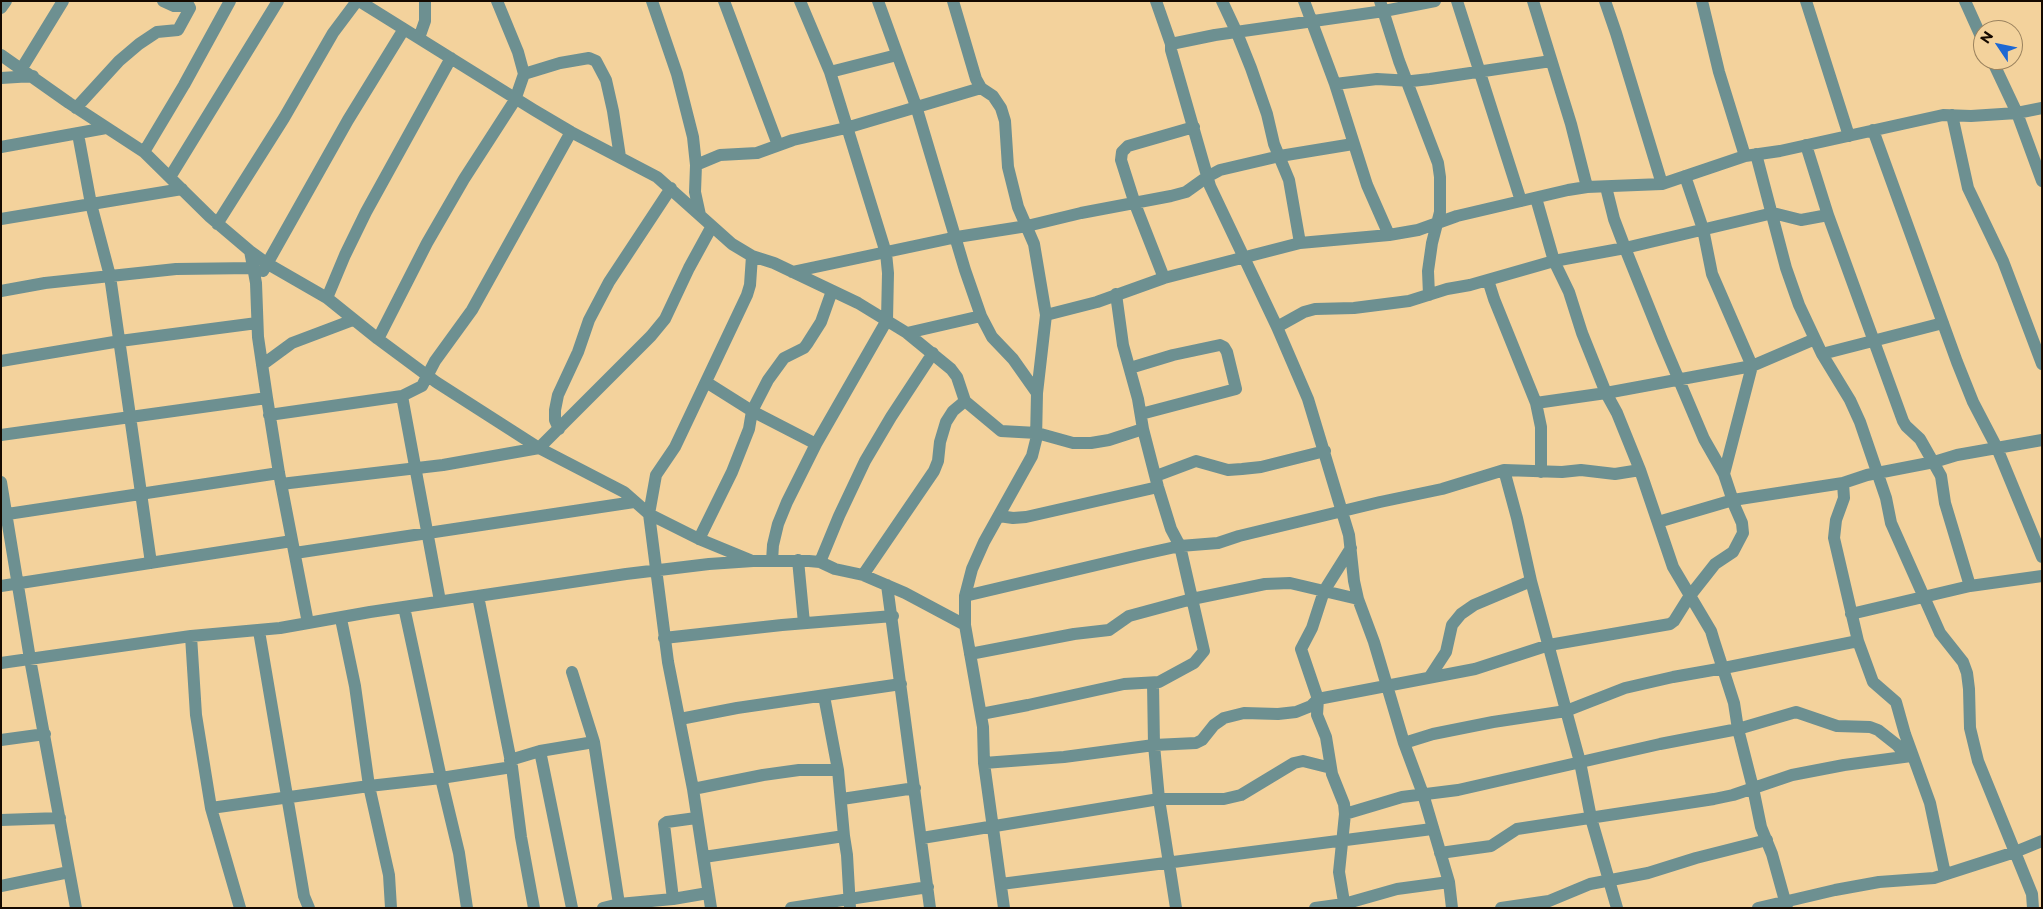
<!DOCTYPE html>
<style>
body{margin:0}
#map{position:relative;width:2043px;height:909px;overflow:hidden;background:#f3d29c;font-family:Montserrat,sans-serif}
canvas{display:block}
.frame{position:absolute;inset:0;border:2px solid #150900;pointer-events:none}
.north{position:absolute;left:1973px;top:20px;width:50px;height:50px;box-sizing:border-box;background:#f3d29c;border:1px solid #9a825e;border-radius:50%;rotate:304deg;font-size:14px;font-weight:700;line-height:20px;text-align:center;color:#150900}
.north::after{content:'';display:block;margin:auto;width:18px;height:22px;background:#1e68d3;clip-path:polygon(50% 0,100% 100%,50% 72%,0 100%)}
</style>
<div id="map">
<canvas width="2043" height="909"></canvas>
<div class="frame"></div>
<div class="north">N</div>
</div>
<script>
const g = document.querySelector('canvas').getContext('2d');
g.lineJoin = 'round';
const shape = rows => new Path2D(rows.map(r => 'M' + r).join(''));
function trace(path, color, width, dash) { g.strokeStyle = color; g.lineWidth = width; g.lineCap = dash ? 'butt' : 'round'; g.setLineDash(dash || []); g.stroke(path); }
trace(shape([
 [359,1,534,110,571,132,657,177,732,244,752,256,774,263,858,303,907,333,951,369,957,377,965,401,1001,431,1037,433,1073,443,1091,443,1109,440,1143,429],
 [497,1,518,52,524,74],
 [652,1,677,74,693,137,696,165,695,192,700,215],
 [724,1,778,145],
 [878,1,916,106,965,270,981,316,992,337,1013,359,1037,393],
 [953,1,976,79,981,88,993,96,1001,108,1005,121,1008,167,1018,207,1034,244,1046,315,1037,393,1036,440,1032,456,984,542,972,569,965,596,965,625,983,727,984,763,1004,908],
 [1156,1,1171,44],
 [1222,1,1237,33,1251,68,1267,114,1274,144,1289,180,1300,243],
 [1304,1,1335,84,1367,185,1389,235],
 [1380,1,1399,61,1438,163,1440,177,1440,212,1432,243,1428,271,1429,295],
 [1435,1,1384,11,1215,35,1171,44,1171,50,1210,186,1277,327,1308,399,1349,535,1354,581,1358,599,1374,642,1404,743,1423,794,1449,882,1452,908],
 [1457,1,1521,201],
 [1533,1,1571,124,1587,187],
 [1605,1,1616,33,1662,184],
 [1702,1,1719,72,1745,156],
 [1806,1,1849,136],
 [1965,1,1983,41],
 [1,8,6,1],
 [419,38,425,21,425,1],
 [1,55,69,103,144,152,210,217,250,251,268,264,327,298,378,339,436,382,539,448,624,492,649,514,699,539,750,560],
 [1992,60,2017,113,2042,181],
 [22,68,63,1],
 [830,72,897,55],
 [1,78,33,76],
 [1335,84,1377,79,1412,81,1430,79,1551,61],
 [76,108,119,61,139,44,157,32,178,30,190,8,189,6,174,6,163,1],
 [1952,115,1968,188,2003,261,2042,364],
 [1873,130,1957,362,1973,402,1997,448,2042,557],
 [78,134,91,204,110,276,151,563],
 [1806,145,1828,215,1903,421,1906,426,1920,439,1941,476,1945,503,1970,586],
 [1,147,106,128],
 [144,152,184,85,230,1],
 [1756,154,1786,268,1799,305,1822,354,1850,400,1860,422,1886,498,1891,523,1940,633,1963,662,1967,673,1969,689,1970,728,1978,761,2032,894,2033,908],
 [696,165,720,155,757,153,793,140,846,128,981,88],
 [170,177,278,1],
 [1606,187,1614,219,1625,248,1662,340,1704,439,1724,474],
 [1536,198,1554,261,1569,292,1582,333,1606,393,1617,413,1640,470,1673,567,1711,631,1714,641,1734,703,1738,729,1753,788,1761,827,1772,854,1787,908],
 [1,219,182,189],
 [217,224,284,118,333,33,357,1],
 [250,251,256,283,258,337,267,398,279,473,308,623],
 [263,271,348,120,404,29],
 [792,272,957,237,1027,226,1081,213,1171,196,1186,192,1207,177,1220,170,1280,156,1353,144],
 [1164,278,1135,204,1121,160,1122,152,1128,146,1194,127],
 [1488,280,1494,299,1536,403,1541,427,1541,472],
 [1,291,45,283,176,269,254,268],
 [327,298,345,255,366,212,451,58],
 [1046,315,1097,302,1164,278,1300,243,1389,235,1418,230,1457,216,1568,190,1587,187,1662,184,1745,156,1780,151,1943,115,1971,116,2017,113,2042,108],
 [1277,327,1304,312,1315,309,1354,308,1409,301,1447,289,1470,285,1554,261,1625,248,1773,213,1801,220,1828,215],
 [907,333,981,316],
 [378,339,427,243,464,179,515,100,524,74,560,63,589,58,596,61,606,80,613,111,620,157],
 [1822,354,1943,323],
 [1,361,120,341,257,323],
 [262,365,292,343,353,320],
 [1130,368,1173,355,1220,345,1224,347,1227,352,1236,389,1141,414],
 [706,382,752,411,816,444],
 [402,396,440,601],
 [1536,403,1606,393,1752,366,1712,274,1703,229,1685,176],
 [269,415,402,396,422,386,435,361,472,310,571,132],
 [559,429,555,420,555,410,558,395,578,352,589,320,609,282,671,188],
 [1,435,267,398],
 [1504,470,1517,518,1531,581,1580,762,1591,818,1617,908],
 [1156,476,1196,461,1228,470,1242,469,1261,467,1325,451],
 [1,482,30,659,76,908],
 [281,484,443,465,539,448,651,336,665,319,689,268,712,226],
 [1,515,279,473],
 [999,516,1013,518,1026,517,1158,487],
 [1658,522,1733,500,1843,483],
 [699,539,732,472,749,429,752,411,768,380,784,358,804,348,807,344,821,322,832,291],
 [295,553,634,502],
 [798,560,804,623],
 [772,561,773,545,778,524,787,502,816,444,887,320,888,273,886,253,830,72,800,1],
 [820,562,839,516,865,461,891,417,933,353],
 [863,575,934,471,938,461,940,442,946,422,953,411,965,401],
 [887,585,930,908],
 [1,586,292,541],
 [478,596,512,767,521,837,534,908],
 [965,596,1139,555,1180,546,1218,543,1239,536,1380,502,1442,489,1504,470,1562,472,1581,470,1615,474,1640,470],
 [404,607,441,778,459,853,467,908],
 [1851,614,1970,586,2042,576],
 [341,619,355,686,369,786,389,875,391,908],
 [259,631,304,896,309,908],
 [191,636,196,715,211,808,240,908],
 [664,638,782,625,893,616],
 [970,654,1074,634,1109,630,1129,616,1192,599,1265,584,1290,583,1358,599],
 [1,663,191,636,280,628,370,612,626,574,709,564,753,561,809,561,820,562,835,569,863,575,905,593,965,625],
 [572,672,594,742],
 [1429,678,1446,652,1452,625,1461,614,1474,605,1531,581],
 [1153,683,1154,745,1159,799,1176,908],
 [824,696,838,770,844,836,847,855,850,908],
 [981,714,1028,705,1124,684,1159,682,1194,663,1204,651,1180,546,1171,529,1158,487,1143,429,1138,399,1123,345,1116,294],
 [680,719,737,708,901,684],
 [1,740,45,734],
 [1404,743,1433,734,1493,722,1566,711,1625,688,1673,677,1724,668,1858,641],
 [540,751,572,908],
 [510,760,540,751,594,742,619,904],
 [984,763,1064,757,1154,745,1196,743,1202,740,1214,725,1224,718,1244,713,1278,714,1296,712,1311,706,1318,699,1475,669,1549,645,1670,624,1674,621,1689,597,1715,564,1733,552,1743,533,1742,523,1735,507,1724,474,1752,366,1815,339],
 [693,789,763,775,799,770,838,770],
 [842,799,915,788],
 [211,808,369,786,441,778,512,767],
 [1345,814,1402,797,1458,790,1660,744,1738,729,1796,712,1837,726,1870,727,1878,730,1897,745,1906,756],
 [1,820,60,818],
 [922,838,1159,799,1224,799,1241,795,1294,763,1303,761,1331,768],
 [1440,853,1491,846,1517,829,1714,799,1733,795,1792,775,1844,765,1911,756],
 [704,857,844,836],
 [1945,874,1930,803,1905,734,1896,702,1873,682,1858,641,1834,538,1836,520,1844,498,1843,483,1867,475,1934,462,1957,455,2042,440],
 [1001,884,1432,829],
 [1,886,69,872],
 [673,899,664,824,667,822,696,818],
 [603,908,619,904,673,899,708,893],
 [711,908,693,789,668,662,649,514,656,475,675,447,747,295,750,285,752,256],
 [791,908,928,887],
 [1315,908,1344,904,1397,889,1449,882],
 [1345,908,1339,872,1345,814,1344,804,1332,774,1326,737,1317,715,1318,699,1301,649,1312,628,1324,591,1351,548],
 [1501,908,1549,901,1590,884,1648,873,1696,858,1767,840],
 [1758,908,1835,890,1879,882,1934,878,2015,852,2042,841]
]), '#6d9091', 12);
</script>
